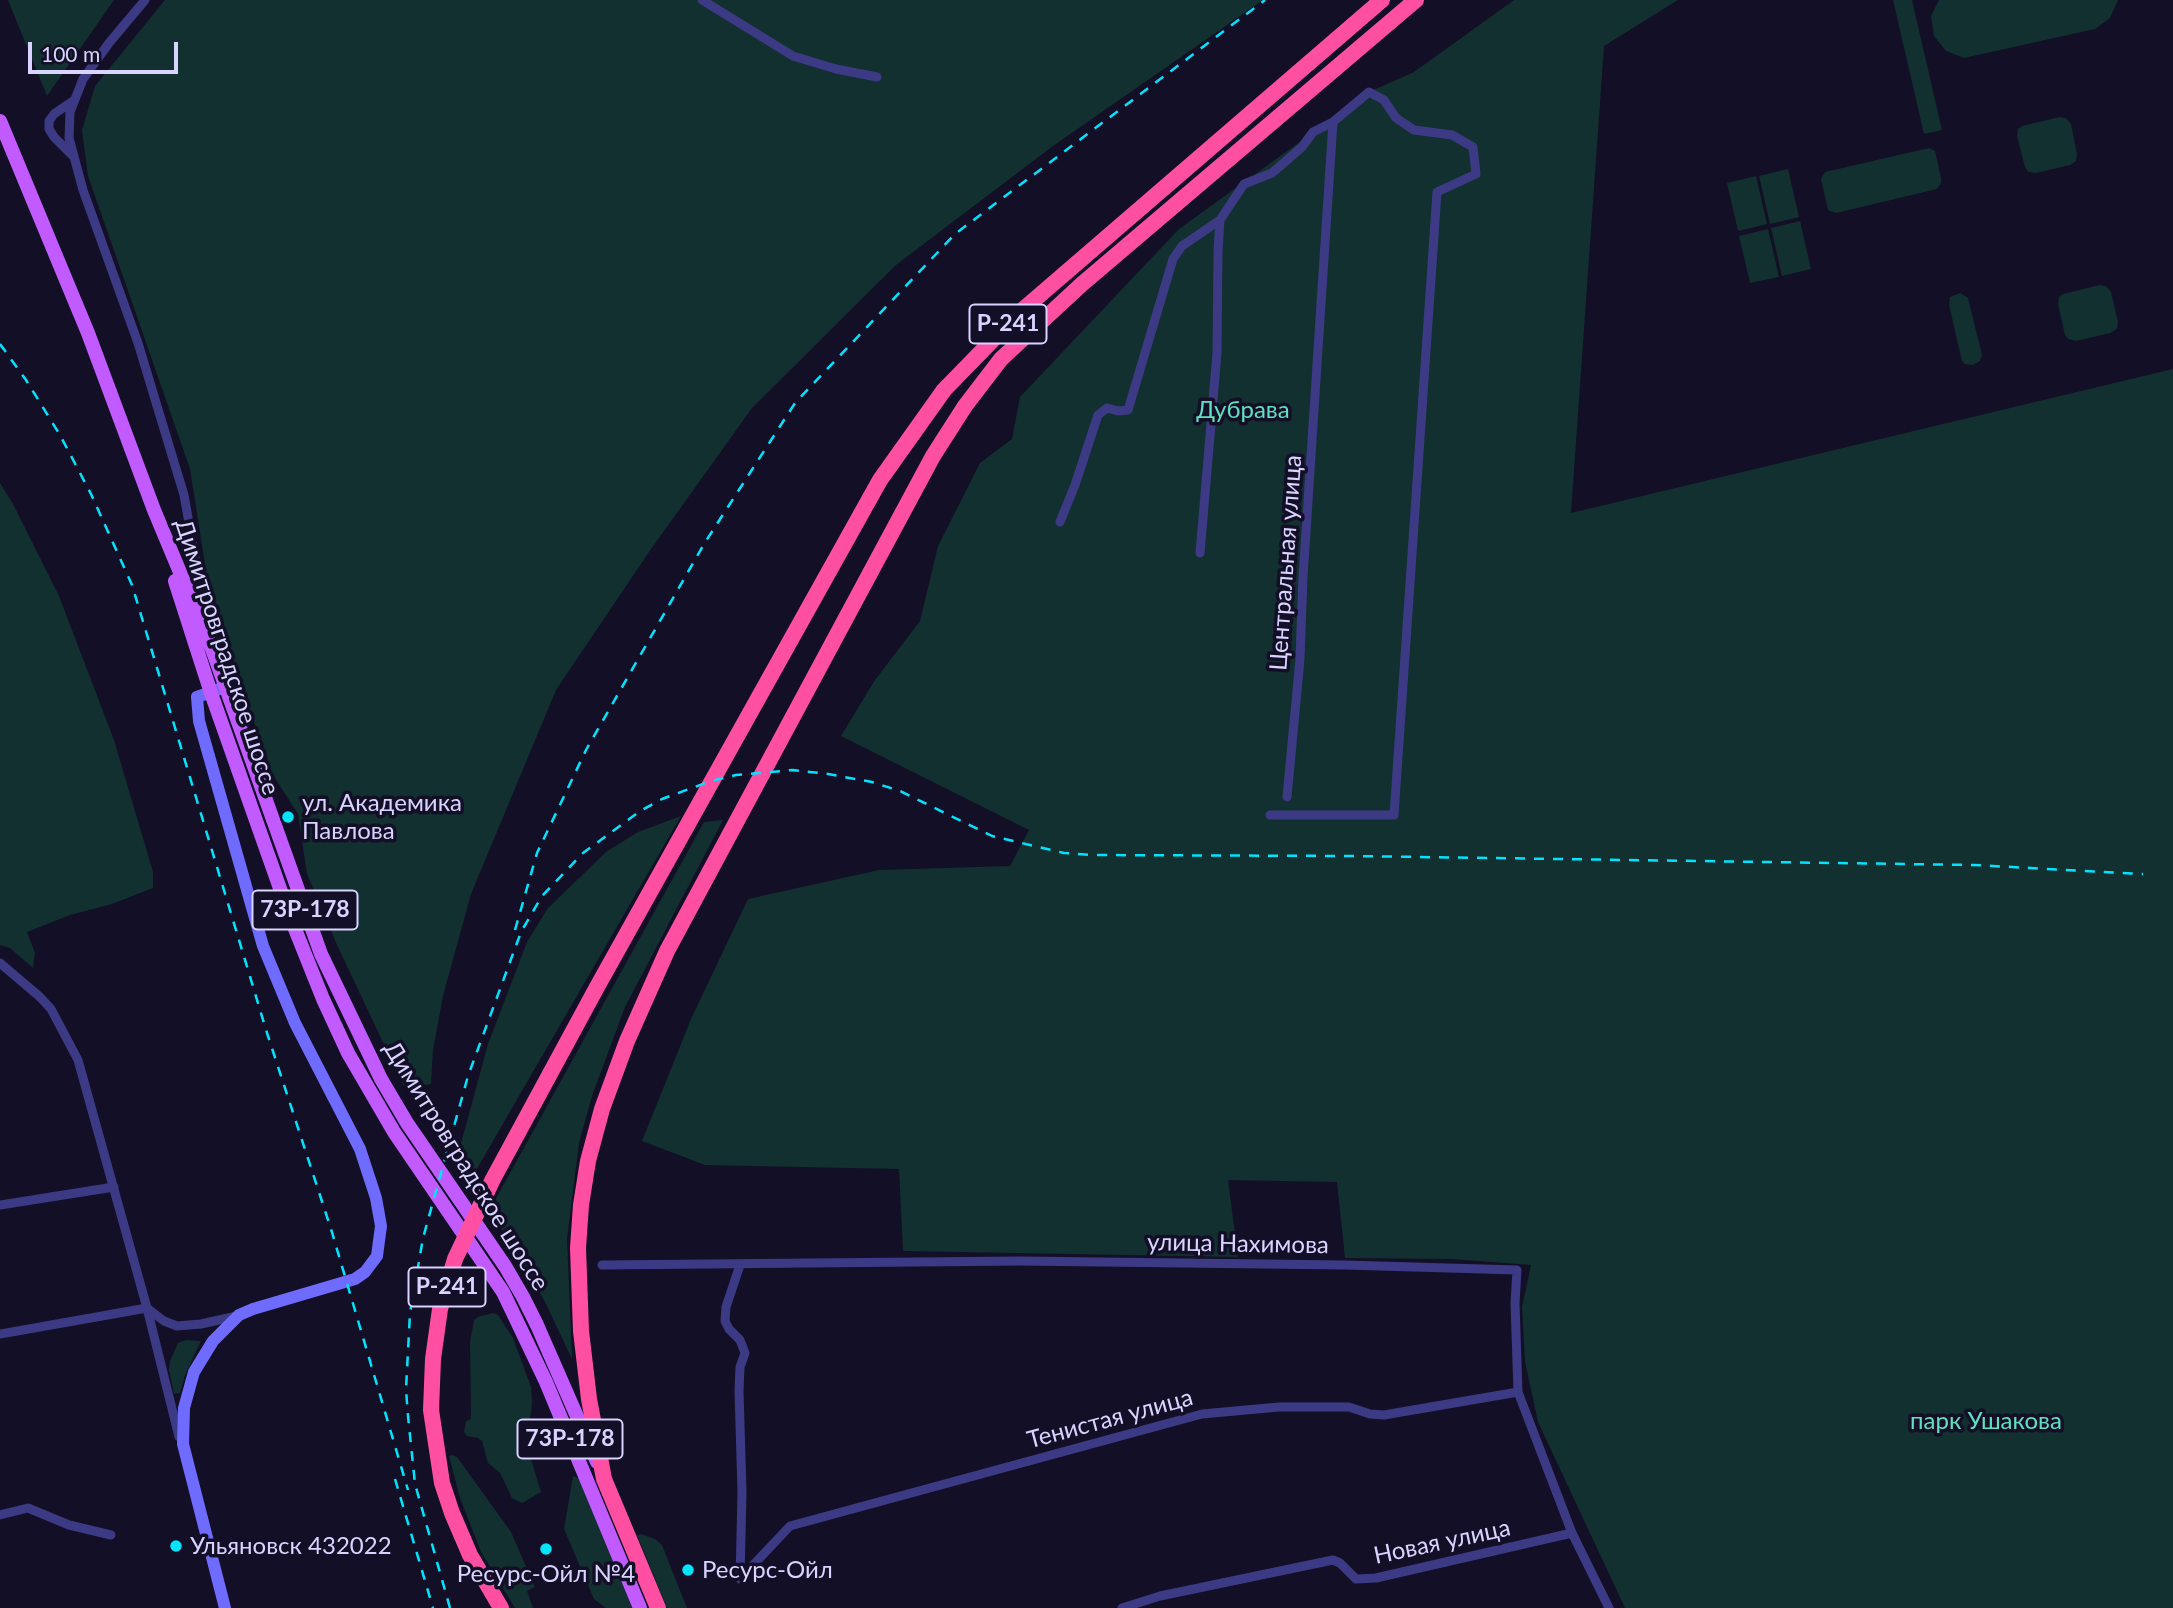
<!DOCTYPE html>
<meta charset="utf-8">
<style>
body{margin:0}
#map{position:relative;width:2173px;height:1608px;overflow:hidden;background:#130f26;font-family:Lato,sans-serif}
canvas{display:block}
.scale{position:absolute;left:28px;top:42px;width:150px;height:32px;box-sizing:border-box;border:4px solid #d9d4ff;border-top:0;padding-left:9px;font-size:21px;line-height:24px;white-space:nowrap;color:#d9d4ff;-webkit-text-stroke:5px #130f26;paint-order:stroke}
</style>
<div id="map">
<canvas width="2173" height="1608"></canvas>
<div class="scale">100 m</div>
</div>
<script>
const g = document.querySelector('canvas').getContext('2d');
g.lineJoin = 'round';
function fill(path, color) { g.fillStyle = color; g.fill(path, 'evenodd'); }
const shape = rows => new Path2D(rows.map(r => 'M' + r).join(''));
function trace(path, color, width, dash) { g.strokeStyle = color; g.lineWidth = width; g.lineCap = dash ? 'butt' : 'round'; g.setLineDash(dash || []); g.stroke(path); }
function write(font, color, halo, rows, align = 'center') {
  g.font = font + ' Lato,sans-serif'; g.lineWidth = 7; g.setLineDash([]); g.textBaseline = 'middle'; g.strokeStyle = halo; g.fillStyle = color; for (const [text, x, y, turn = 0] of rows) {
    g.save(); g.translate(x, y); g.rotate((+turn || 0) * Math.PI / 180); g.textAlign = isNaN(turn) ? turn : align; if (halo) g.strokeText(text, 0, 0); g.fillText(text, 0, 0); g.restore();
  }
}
fill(shape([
 [8,0,114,0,47,96],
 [165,0,1263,0,1053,146,896,265,752,408,649,552,556,690,471,894,443,996,433,1050,431,1084,405,1089,337,945,307,874,298,814,273,775,211,602,190,469,88,176,82,130,95,86],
 [1514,0,1678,0,1604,46,1571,513,2173,369,2173,1608,1625,1608,1538,1422,1525,1362,1522,1307,1531,1265,1452,1259,1345,1258,1337,1182,1228,1180,1238,1257,903,1251,899,1169,705,1165,642,1141,691,1019,748,899,879,870,1010,866,1029,830,841,736,875,680,920,621,938,546,980,463,1012,439,1020,397,1179,229,1369,92,1414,72],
 [1893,0,1912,0,1942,130,1924,134],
 [1939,0,2118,0,2110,18,2095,29,1964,58,1946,51,1934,36,1931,16],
 [2060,117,2066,118,2071,124,2077,154,2076,161,2070,165,2036,173,2028,172,2025,167,2017,136,2018,129,2022,126],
 [1929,148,1935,151,1941,178,1941,183,1937,189,1836,213,1828,210,1821,179,1825,172],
 [1788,169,1799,217,1770,224,1759,176],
 [1756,176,1767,224,1738,231,1727,183],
 [1800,221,1811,269,1782,276,1771,228],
 [1768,229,1779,277,1750,283,1739,236],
 [2100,285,2106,286,2111,292,2118,322,2117,329,2110,333,2076,341,2068,339,2065,335,2058,304,2059,297,2063,294],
 [1960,293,1968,298,1982,355,1980,361,1973,365,1965,364,1962,361,1949,305,1950,297],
 [0,483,13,504,59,596,114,740,153,872,153,888,112,904,70,915,27,932,35,953,33,968,10,948,0,945],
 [681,816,471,1179,457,1158,488,1044,527,942,548,908,606,852,638,832],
 [723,820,625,1007,592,1096,579,1143,567,1239,572,1359,545,1302,518,1255,489,1211,704,822],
 [493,1313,498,1315,513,1338,531,1387,532,1403,527,1446,541,1492,522,1503,512,1498,500,1473,488,1463,482,1441,478,1438,467,1436,464,1432,466,1421,471,1419,471,1414,470,1342,474,1320,478,1317],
 [186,1340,201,1341,185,1375,180,1393,174,1394,169,1370,170,1361,178,1343],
 [452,1455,457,1457,511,1532,535,1587,527,1591,533,1608,515,1608,481,1552,460,1498,449,1456],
 [573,1476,580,1479,632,1608,606,1608,594,1599,564,1529],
 [641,1534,655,1539,662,1545,687,1608,667,1608,637,1535]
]), '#12302f');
trace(shape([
 [145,0,109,43,83,79,70,112,69,138,83,190,138,343,184,495,208,629],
 [702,0,793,56,836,69,877,77],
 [72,155,54,137,49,129,49,121,54,114,73,101],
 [1060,522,1075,485,1098,415,1107,408,1118,411,1128,410,1173,259,1182,246,1220,220,1244,184,1272,173,1302,147,1313,132,1333,122,1369,92,1384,100,1396,118,1414,130,1452,135,1473,147,1476,174,1437,192,1394,815,1270,815],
 [1200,553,1217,353,1218,251,1220,220],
 [1287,797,1300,659,1303,577,1333,122],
 [0,963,40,997,51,1009,78,1060,147,1308,179,1437],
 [0,1205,114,1187],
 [602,1265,1020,1261,1345,1265,1517,1270,1515,1303,1518,1392,1572,1533,1609,1608],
 [147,1308,164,1321,177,1326,201,1324,237,1316],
 [0,1334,147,1308],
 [0,1515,28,1508,69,1525,111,1535],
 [740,1579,790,1526,1202,1414,1279,1407,1349,1407,1370,1414,1384,1415,1518,1392],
 [740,1579,742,1492,739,1391,740,1367,745,1353,740,1340,729,1329,725,1321,726,1307,740,1265],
 [1122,1608,1160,1596,1333,1560,1340,1563,1356,1579,1376,1578,1572,1533]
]), '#3d3a85', 9);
trace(shape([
 [225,1608,183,1444,184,1408,194,1372,213,1341,239,1315,253,1309,355,1279,365,1272,377,1256,381,1226,376,1198,360,1149,295,1023,263,946,199,721,197,697,225,687]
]), '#6f6bff', 12);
trace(shape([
 [0,121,88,333,154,510,212,649,321,954,381,1079,407,1123,505,1266,523,1297,537,1325,597,1462],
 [175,581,211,693,289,914,323,999,348,1053,394,1132,503,1292,546,1382,640,1608]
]), '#c25bff', 14);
trace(shape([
 [501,1608,470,1555,452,1513,442,1483,431,1410,433,1359,440,1309,455,1259,493,1179,597,987,880,480,944,390,1019,313,1382,0],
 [658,1608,604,1479,589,1399,581,1331,578,1248,581,1205,588,1161,602,1109,627,1041,667,951,933,456,965,406,1001,359,1082,284,1416,0]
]), '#ff4fa3', 16);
trace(shape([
 [0,344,26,380,60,435,91,494,132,585,267,1033,331,1229,408,1490],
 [515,930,537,853,586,750,704,544,795,403,955,234,1265,0],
 [395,1479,433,1608],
 [450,1608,415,1484,408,1416,406,1389,410,1313,423,1238,468,1076,521,932,542,896,583,853,640,811,662,799,711,781,736,775,793,770,828,774,872,782,900,791,992,836,1064,853,1092,855,1351,856,1974,865,2143,874]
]), '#00e5ff', 2.5, [10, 9]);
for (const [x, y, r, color] of [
 [288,817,7,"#00e5ff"],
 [176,1546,7,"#00e5ff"],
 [546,1549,7,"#00e5ff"],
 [688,1570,7,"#00e5ff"]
]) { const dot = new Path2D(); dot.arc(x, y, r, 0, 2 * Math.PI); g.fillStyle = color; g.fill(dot); trace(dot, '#130f26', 2.5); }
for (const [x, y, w] of [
 [1008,324,77],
 [305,910,105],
 [447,1287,77],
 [570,1439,105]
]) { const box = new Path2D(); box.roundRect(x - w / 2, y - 19.5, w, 39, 5); g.fillStyle = '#130f26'; g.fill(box); trace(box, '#d9d4ff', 2); }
write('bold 23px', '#d9d4ff', null, [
 ["Р-241",1008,324],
 ["73Р-178",305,910],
 ["Р-241",447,1287],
 ["73Р-178",570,1439]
]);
write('24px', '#5fe0c0', '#130f26', [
 ["Дубрава",1243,410],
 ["парк Ушакова",1986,1421]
]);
write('24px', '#d9d4ff', '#130f26', [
 ["Центральная улица",1286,563,-86],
 ["Димитровградское шоссе",227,657,72],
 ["Димитровградское шоссе",466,1166,58],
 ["улица Нахимова",1238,1244,1],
 ["Тенистая улица",1110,1419,-15],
 ["Новая улица",1442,1542,-12]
]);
write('24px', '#d9d4ff', '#130f26', [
 ["ул. Академика",302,803],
 ["Павлова",302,831],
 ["Ульяновск 432022",190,1546],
 ["Ресурс-Ойл",702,1570],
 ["Ресурс-Ойл №4",546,1574,"center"]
], 'left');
</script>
